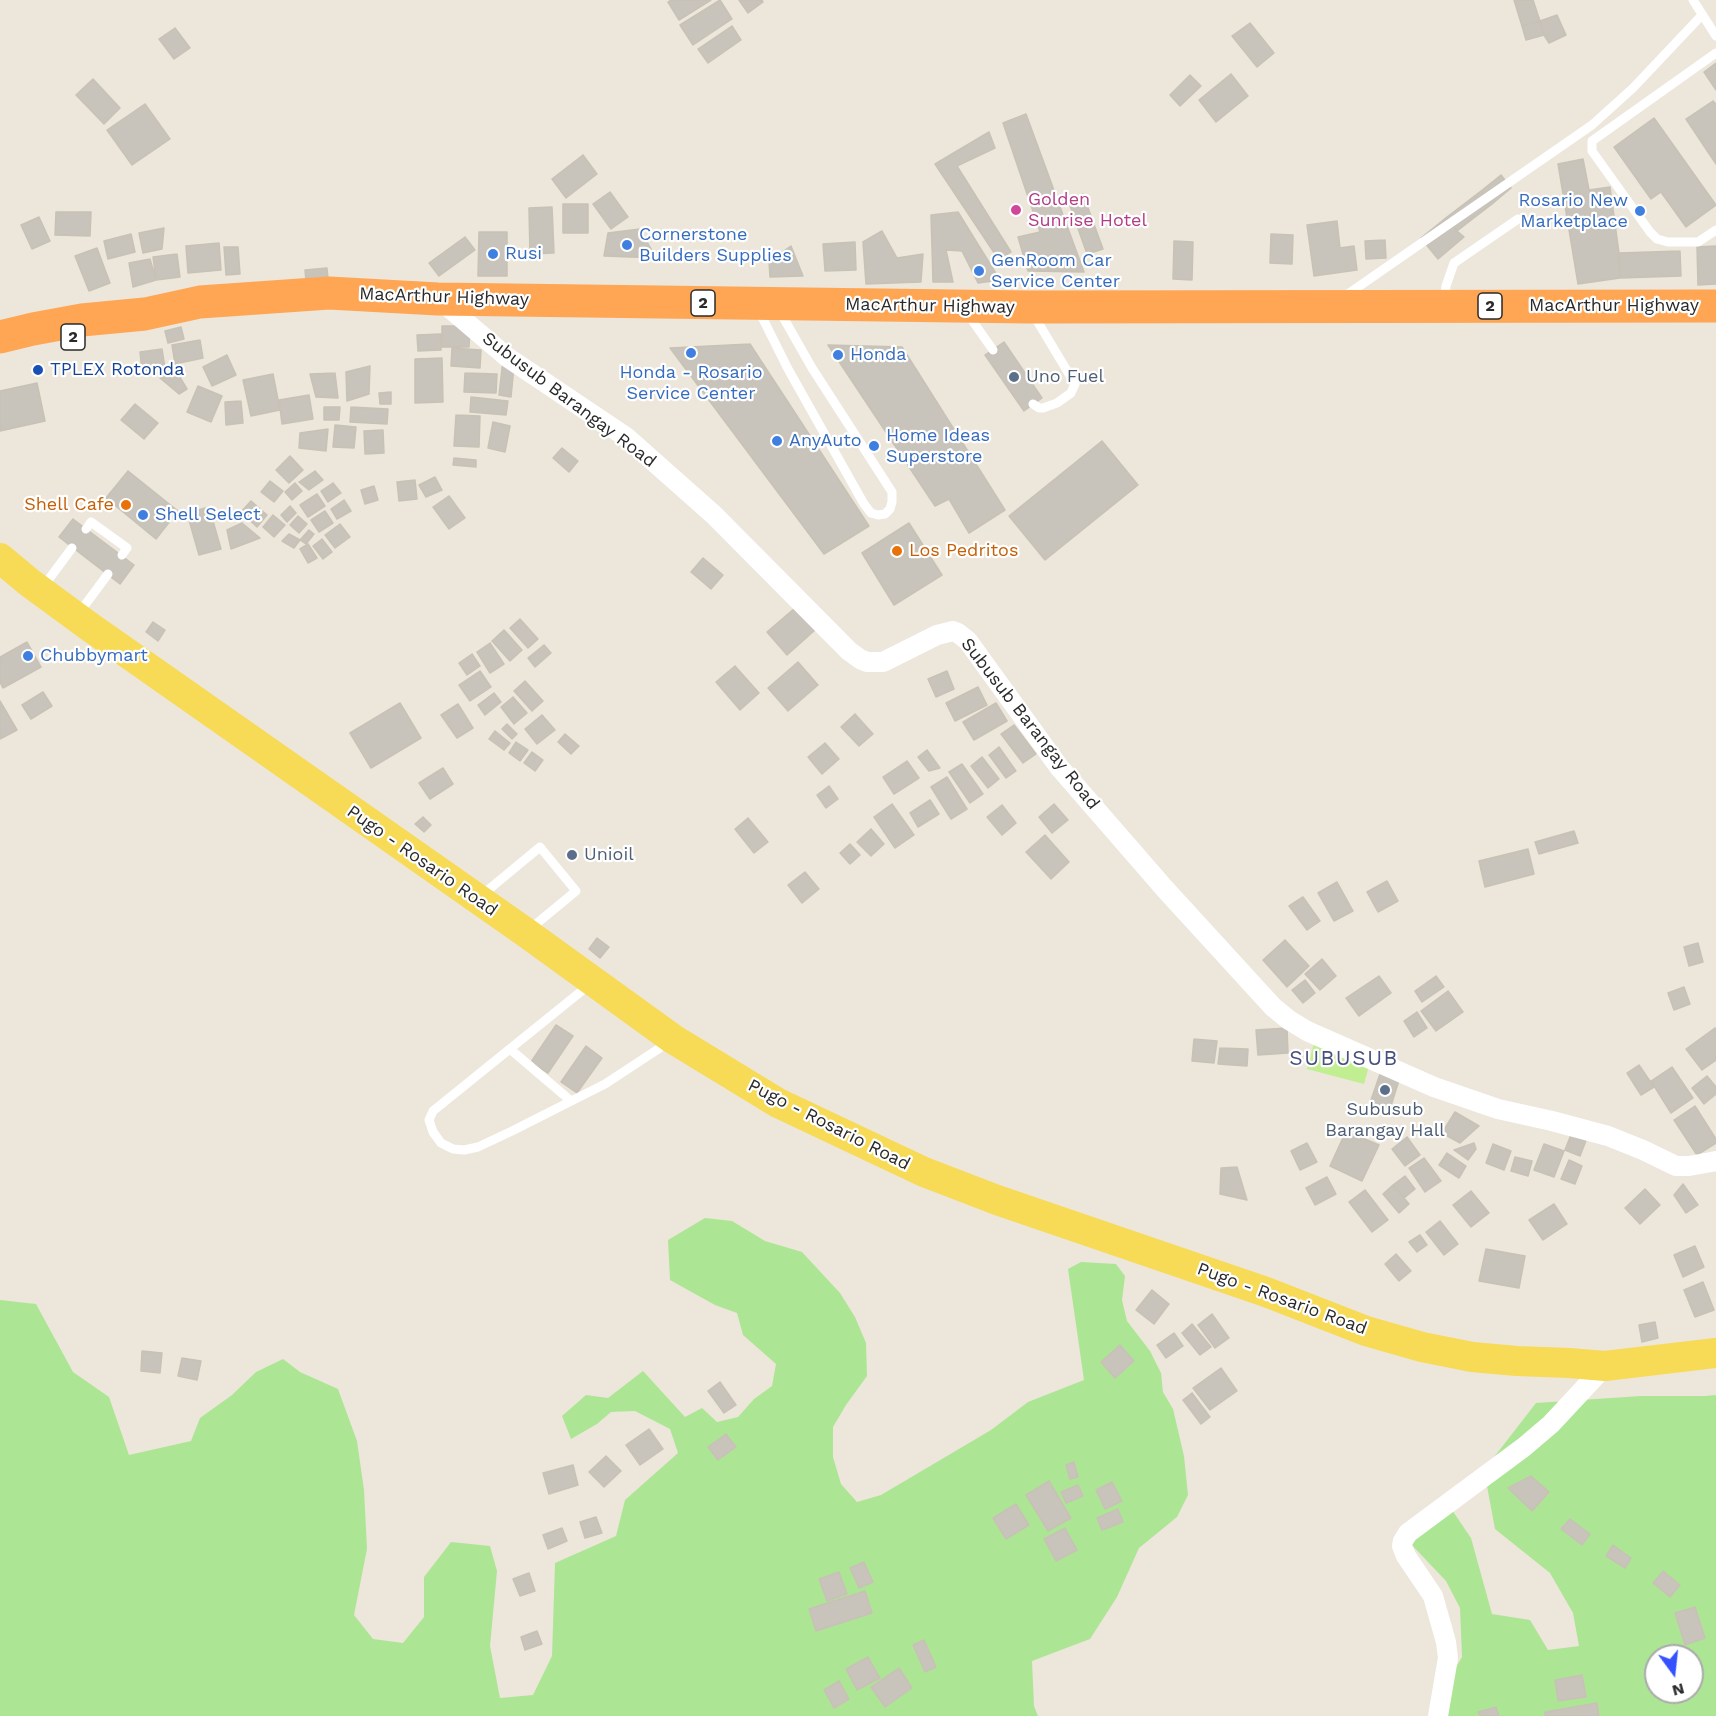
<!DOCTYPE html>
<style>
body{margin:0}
#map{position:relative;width:1716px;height:1716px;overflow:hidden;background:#ede6db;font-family:"Work Sans",sans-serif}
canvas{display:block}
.north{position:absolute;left:1644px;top:1644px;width:60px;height:60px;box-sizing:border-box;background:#fff;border:2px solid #aaa;border-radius:50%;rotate:165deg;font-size:16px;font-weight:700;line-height:24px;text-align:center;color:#2a2a2a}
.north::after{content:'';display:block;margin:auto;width:21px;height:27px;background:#3652ff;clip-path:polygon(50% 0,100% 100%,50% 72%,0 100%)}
</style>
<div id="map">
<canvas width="1716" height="1716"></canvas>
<div class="north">N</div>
</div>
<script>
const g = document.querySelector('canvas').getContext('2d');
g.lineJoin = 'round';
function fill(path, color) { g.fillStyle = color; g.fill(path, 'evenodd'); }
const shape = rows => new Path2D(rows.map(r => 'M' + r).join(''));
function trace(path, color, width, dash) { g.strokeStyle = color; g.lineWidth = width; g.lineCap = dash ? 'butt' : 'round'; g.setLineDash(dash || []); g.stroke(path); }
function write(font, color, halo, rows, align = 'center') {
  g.font = font + ' "Work Sans",sans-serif'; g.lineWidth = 4.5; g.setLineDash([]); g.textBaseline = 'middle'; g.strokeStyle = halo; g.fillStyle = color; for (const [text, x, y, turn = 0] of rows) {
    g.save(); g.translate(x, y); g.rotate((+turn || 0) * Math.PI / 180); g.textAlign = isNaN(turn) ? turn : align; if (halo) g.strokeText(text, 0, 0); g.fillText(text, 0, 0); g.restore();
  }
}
fill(shape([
 [705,1218,732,1221,765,1241,802,1252,840,1293,855,1317,866,1343,867,1376,846,1405,833,1427,833,1457,841,1484,857,1502,881,1495,991,1430,1028,1402,1084,1380,1068,1269,1081,1262,1116,1264,1125,1276,1122,1300,1127,1321,1150,1351,1161,1373,1163,1392,1173,1409,1184,1456,1188,1495,1177,1517,1139,1548,1117,1597,1090,1639,1032,1661,1034,1706,1038,1716,0,1716,0,1300,36,1304,73,1372,109,1397,129,1455,191,1441,200,1418,232,1395,256,1372,283,1359,300,1372,338,1389,357,1441,364,1490,367,1549,354,1615,373,1639,403,1643,424,1617,424,1577,451,1542,490,1546,497,1571,490,1646,500,1698,533,1695,552,1656,555,1563,616,1536,625,1500,678,1453,670,1429,635,1411,611,1412,597,1424,571,1439,562,1416,586,1395,608,1398,643,1371,685,1417,702,1408,717,1422,738,1417,754,1399,772,1386,776,1364,743,1335,737,1313,715,1305,670,1280,668,1240],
 [1716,1395,1716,1716,1444,1716,1447,1683,1462,1657,1460,1608,1446,1581,1408,1541,1452,1510,1471,1538,1492,1614,1530,1620,1548,1650,1579,1646,1573,1613,1550,1573,1495,1529,1484,1470,1536,1403,1641,1396,1705,1396],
 [1656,1656,1692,1656,1692,1692,1656,1692]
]), '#ace694');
fill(shape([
 [1316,1036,1373,1051,1364,1084,1307,1069]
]), '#c1ee90');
const building = shape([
 [671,0,711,0,679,20,668,2,671,0],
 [720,0,732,19,693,45,680,25,720,0],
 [739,0,762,0,763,2,748,13,739,0],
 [1514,0,1533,0,1540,21,1522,26,1514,0],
 [1557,15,1566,35,1549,43,1544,35,1540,21,1557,15],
 [1540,21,1544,35,1526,40,1522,26,1540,21],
 [1250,23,1274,53,1257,67,1232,36,1250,23],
 [732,26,741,40,708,63,698,49,732,26],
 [175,28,190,48,174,59,159,39,175,28],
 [1716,63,1716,90,1704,72,1716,63],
 [1231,74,1248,96,1216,122,1199,100,1231,74],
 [1190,75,1201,86,1180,106,1170,95,1190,75],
 [93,79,120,108,104,124,76,95,93,79],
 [1713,101,1716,104,1716,164,1686,119,1713,101],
 [145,104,170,139,132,165,107,130,145,104],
 [1026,114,1084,272,1028,271,1018,237,1040,232,1003,123,1026,114],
 [1654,118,1716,205,1686,227,1661,192,1651,199,1614,147,1654,118],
 [989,132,995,148,957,166,1011,252,999,260,935,164,989,132],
 [583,155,597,174,566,198,552,179,583,155],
 [1583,159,1589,190,1610,187,1619,253,1620,278,1578,284,1558,164,1583,159],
 [1501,175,1511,188,1492,204,1481,191,1501,175],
 [1481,191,1492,204,1457,231,1447,217,1481,191],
 [610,192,628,217,611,229,593,204,610,192],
 [1083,194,1103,249,1087,254,1068,200,1083,194],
 [563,204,588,204,588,233,563,233,563,204],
 [552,207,554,253,530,254,529,208,552,207],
 [56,212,91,212,90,236,55,235,56,212],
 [958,212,1000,280,978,283,962,251,946,250,953,282,933,282,931,215,958,212],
 [39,217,50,241,32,249,21,225,39,217],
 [1447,217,1457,231,1464,237,1438,259,1421,238,1447,217],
 [1337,221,1340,248,1354,246,1357,270,1314,276,1307,225,1337,221],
 [164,228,162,249,143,253,139,233,164,228],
 [640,229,656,258,604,256,608,233,640,229],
 [882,231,897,258,923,254,921,282,866,284,863,242,882,231],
 [479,232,507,232,507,276,478,276,479,232],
 [131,234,135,252,108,259,104,241,131,234],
 [1271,234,1293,235,1292,264,1270,263,1271,234],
 [465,237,475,250,439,276,429,263,465,237],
 [1385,240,1386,258,1366,259,1365,241,1385,240],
 [1174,241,1193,242,1192,280,1173,279,1174,241],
 [855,242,856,270,825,271,823,244,855,242],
 [219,243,221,270,188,273,186,246,219,243],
 [791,246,803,276,770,277,769,261,791,246],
 [1716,246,1716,284,1698,285,1697,247,1716,246],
 [224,247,238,247,240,274,226,275,224,247],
 [97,248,110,283,89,291,75,256,97,248],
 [1680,251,1681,276,1620,278,1619,253,1680,251],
 [177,254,180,277,156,280,153,257,177,254],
 [150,259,156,280,133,287,129,263,150,259],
 [327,268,328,279,306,281,305,270,327,268],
 [442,326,470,326,469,347,442,347,442,326],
 [181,327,184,339,168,343,165,331,181,327],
 [441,334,441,350,418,351,417,335,441,334],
 [200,340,203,358,175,364,172,345,200,340],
 [1004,342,1042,398,1024,411,985,355,1004,342],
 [750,344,869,526,824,554,670,348,750,344],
 [828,345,902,347,1005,510,969,533,949,499,935,506,828,345],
 [452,348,481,350,480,368,451,366,452,348],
 [162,349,165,368,142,371,140,352,162,349],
 [227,355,236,375,212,386,203,367,227,355],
 [442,358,443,402,415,403,415,359,442,358],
 [503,360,514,366,511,397,499,395,503,360],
 [370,366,369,394,347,401,346,372,370,366],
 [175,369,187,389,179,394,160,378,175,369],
 [335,373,338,398,316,397,310,374,335,373],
 [465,373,497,374,496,393,464,392,465,373],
 [273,374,280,410,251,416,243,380,273,374],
 [37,383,45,421,0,431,0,391,37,383],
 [198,386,222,396,211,422,187,412,198,386],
 [391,392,391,404,380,404,379,393,391,392],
 [309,395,313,419,282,424,279,400,309,395],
 [471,397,508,401,506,415,470,412,471,397],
 [241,401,243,423,226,425,225,402,241,401],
 [135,404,158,423,144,439,121,420,135,404],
 [324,407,340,407,339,420,324,420,324,407],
 [351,407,388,409,387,424,350,422,351,407],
 [456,415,480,416,479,447,454,446,456,415],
 [493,422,510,426,505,452,488,448,493,422],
 [335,425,356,427,354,448,333,447,335,425],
 [328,429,326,451,299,448,300,433,328,429],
 [383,430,384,453,365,454,364,431,383,430],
 [1102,441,1138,485,1045,560,1009,516,1102,441],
 [562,448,578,461,569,472,553,458,562,448],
 [290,456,303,470,289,483,276,470,290,456],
 [454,458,476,460,476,467,453,465,454,458],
 [128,471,178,511,156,539,106,498,128,471],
 [315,471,323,480,309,490,299,482,315,471],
 [435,477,442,490,426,497,419,485,435,477],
 [415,480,417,499,399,501,397,482,415,480],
 [270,481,283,491,274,502,261,492,270,481],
 [295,483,302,491,292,500,285,492,295,483],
 [333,483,341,493,328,502,321,491,333,483],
 [374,486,378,500,365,504,361,490,374,486],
 [317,494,325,506,308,517,300,505,317,494],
 [449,496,465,518,449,529,433,507,449,496],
 [344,500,351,511,337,519,331,509,344,500],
 [251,501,267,515,257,527,241,512,251,501],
 [290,506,296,513,287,522,281,515,290,506],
 [209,507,221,549,199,555,187,513,209,507],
 [325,511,333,523,319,532,311,520,325,511],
 [273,515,285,525,274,537,263,527,273,515],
 [298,516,307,524,299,533,290,525,298,516],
 [73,519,134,565,120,584,59,537,73,519],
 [242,523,260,538,231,549,227,530,242,523],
 [909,523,942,575,894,605,862,553,909,523],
 [340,524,350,537,335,548,325,535,340,524],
 [309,530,314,534,306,544,300,540,309,530],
 [289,534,300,540,294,548,282,541,289,534],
 [322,539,332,552,323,559,313,546,322,539],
 [308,544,317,558,308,563,300,549,308,544],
 [703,558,723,575,711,589,691,572,703,558],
 [795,608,815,630,787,655,767,632,795,608],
 [520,619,538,639,528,648,510,628,520,619],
 [153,622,165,630,158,641,146,632,153,622],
 [504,630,522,650,510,661,492,641,504,630],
 [27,642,41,667,3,688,0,682,0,657,27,642],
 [490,643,504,664,490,673,477,652,490,643],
 [544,645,551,653,535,667,528,658,544,645],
 [472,654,480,666,467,675,459,663,472,654],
 [798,662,818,685,788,711,768,688,798,662],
 [735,666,759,693,740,710,716,682,735,666],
 [480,671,491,687,470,701,459,685,480,671],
 [947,671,954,689,936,697,928,679,947,671],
 [525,681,543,701,532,711,514,691,525,681],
 [978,687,987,705,955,721,946,703,978,687],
 [43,692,52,706,31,719,22,705,43,692],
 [494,693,501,702,485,715,478,705,494,693],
 [513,697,527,713,514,724,501,707,513,697],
 [0,701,17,730,0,739,0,701],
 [400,703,421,738,371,768,350,733,400,703],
 [996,703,1007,721,974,740,963,722,996,703],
 [458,704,473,728,457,738,441,715,458,704],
 [855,714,873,734,859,746,841,727,855,714],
 [542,715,555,730,537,744,525,729,542,715],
 [507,724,517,734,512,739,502,729,507,724],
 [1014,725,1036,754,1023,763,1001,734,1014,725],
 [495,731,510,743,504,750,489,739,495,731],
 [565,734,579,746,571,754,558,742,565,734],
 [516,742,528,750,520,761,509,753,516,742],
 [825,743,839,759,822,774,808,757,825,743],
 [999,747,1016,771,1006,778,989,755,999,747],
 [927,750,940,768,929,771,918,757,927,750],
 [532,752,543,760,535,771,524,763,532,752],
 [982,757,999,779,988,788,971,766,982,757],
 [907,761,919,778,894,794,883,777,907,761],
 [962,764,983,794,970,803,949,772,962,764],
 [443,768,453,784,430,799,419,783,443,768],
 [947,777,967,809,951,819,931,787,947,777],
 [829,786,838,799,826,808,817,795,829,786],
 [930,800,939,814,918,827,910,813,930,800],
 [892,804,914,835,895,848,874,817,892,804],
 [1054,804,1068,820,1052,833,1039,817,1054,804],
 [1002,805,1016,823,1002,835,987,817,1002,805],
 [423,817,431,825,424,832,415,824,423,817],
 [748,818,768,842,754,853,735,829,748,818],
 [871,829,884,844,871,856,857,842,871,829],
 [1574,831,1578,843,1539,854,1535,842,1574,831],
 [1045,835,1069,862,1051,879,1026,852,1045,835],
 [850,844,860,855,850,864,840,853,850,844],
 [1528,849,1534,874,1485,887,1479,861,1528,849],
 [805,872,819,889,802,903,788,885,805,872],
 [1387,881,1398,901,1378,912,1367,892,1387,881],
 [1337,882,1353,911,1334,921,1318,893,1337,882],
 [1303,897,1320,921,1307,930,1289,906,1303,897],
 [597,938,609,947,600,958,589,949,597,938],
 [1285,940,1309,966,1287,987,1263,960,1285,940],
 [1698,943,1703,962,1689,966,1684,947,1698,943],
 [1322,959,1336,976,1320,990,1305,974,1322,959],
 [1379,976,1391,993,1359,1016,1346,998,1379,976],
 [1436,976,1444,987,1422,1002,1415,991,1436,976],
 [1305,980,1315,993,1303,1003,1292,990,1305,980],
 [1684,987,1690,1004,1674,1010,1668,993,1684,987],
 [1448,991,1463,1012,1436,1031,1421,1011,1448,991],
 [1417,1012,1427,1028,1414,1037,1404,1021,1417,1012],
 [556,1025,573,1036,548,1073,531,1062,556,1025],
 [1287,1028,1288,1053,1258,1055,1256,1030,1287,1028],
 [1715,1028,1716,1029,1716,1060,1702,1070,1686,1049,1715,1028],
 [1194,1039,1217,1041,1214,1063,1192,1061,1194,1039],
 [586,1046,602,1058,577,1093,561,1082,586,1046],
 [1220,1048,1248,1049,1247,1066,1218,1064,1220,1048],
 [1639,1065,1654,1087,1641,1095,1627,1073,1639,1065],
 [1672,1067,1693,1098,1671,1113,1651,1081,1672,1067],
 [1381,1071,1400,1077,1390,1109,1370,1103,1381,1071],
 [1707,1076,1716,1087,1716,1094,1704,1104,1692,1088,1707,1076],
 [1695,1106,1716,1139,1716,1143,1697,1155,1674,1120,1695,1106],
 [1455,1112,1479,1126,1460,1143,1442,1133,1455,1112],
 [1346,1131,1379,1145,1362,1181,1330,1166,1346,1131],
 [1572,1132,1587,1138,1580,1156,1565,1150,1572,1132],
 [1407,1137,1420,1155,1405,1166,1392,1149,1407,1137],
 [1307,1143,1317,1162,1300,1170,1291,1151,1307,1143],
 [1474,1143,1476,1149,1468,1160,1454,1150,1474,1143],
 [1493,1144,1511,1151,1504,1170,1486,1163,1493,1144],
 [1544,1144,1564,1151,1554,1177,1534,1170,1544,1144],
 [1447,1153,1466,1166,1459,1178,1439,1165,1447,1153],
 [1515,1157,1532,1161,1528,1176,1511,1171,1515,1157],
 [1424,1158,1441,1181,1425,1192,1409,1168,1424,1158],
 [1569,1160,1582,1166,1575,1184,1561,1179,1569,1160],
 [1237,1167,1247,1200,1220,1194,1221,1168,1237,1167],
 [1405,1176,1415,1189,1404,1198,1393,1185,1405,1176],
 [1327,1177,1336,1194,1315,1205,1306,1188,1327,1177],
 [1683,1184,1698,1205,1686,1213,1674,1195,1683,1184],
 [1393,1185,1409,1204,1399,1213,1383,1194,1393,1185],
 [1645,1189,1660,1205,1640,1224,1625,1208,1645,1189],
 [1365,1190,1388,1220,1372,1232,1349,1202,1365,1190],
 [1471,1191,1489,1213,1471,1227,1453,1205,1471,1191],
 [1554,1204,1567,1224,1543,1240,1529,1220,1554,1204],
 [1440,1221,1458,1244,1444,1255,1426,1232,1440,1221],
 [1420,1235,1427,1245,1417,1252,1409,1242,1420,1235],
 [1695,1246,1704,1267,1683,1277,1674,1255,1695,1246],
 [1486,1249,1525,1256,1519,1288,1479,1281,1486,1249],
 [1396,1254,1411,1271,1399,1281,1385,1264,1396,1254],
 [1703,1282,1714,1310,1695,1317,1684,1290,1703,1282],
 [1152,1290,1169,1304,1154,1324,1136,1310,1152,1290],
 [1212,1314,1229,1338,1215,1348,1198,1325,1212,1314],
 [1655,1322,1658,1338,1642,1342,1639,1325,1655,1322],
 [1192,1324,1211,1347,1200,1355,1182,1333,1192,1324],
 [1174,1333,1183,1346,1166,1358,1157,1345,1174,1333],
 [1120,1345,1134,1361,1115,1378,1101,1362,1120,1345],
 [142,1351,162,1353,160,1373,141,1371,142,1351],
 [182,1358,201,1361,197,1380,178,1376,182,1358],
 [1221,1368,1237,1391,1210,1410,1193,1388,1221,1368],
 [720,1382,736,1405,724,1413,708,1391,720,1382],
 [1192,1393,1210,1417,1201,1424,1183,1400,1192,1393],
 [649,1429,663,1449,640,1465,626,1445,649,1429],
 [726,1434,736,1447,718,1460,708,1447,726,1434],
 [606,1456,621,1471,604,1487,589,1472,606,1456],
 [1074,1462,1078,1477,1070,1479,1066,1465,1074,1462],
 [573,1465,578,1485,549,1494,543,1473,573,1465],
 [1531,1476,1549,1492,1532,1511,1508,1488,1531,1476],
 [1049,1481,1071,1518,1048,1531,1026,1495,1049,1481],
 [1112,1482,1122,1501,1105,1509,1096,1490,1112,1482],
 [1078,1485,1083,1496,1066,1503,1061,1492,1078,1485],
 [1016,1504,1029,1525,1006,1539,993,1518,1016,1504],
 [1118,1509,1123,1522,1102,1530,1097,1518,1118,1509],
 [596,1517,602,1533,585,1538,580,1522,596,1517],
 [1570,1519,1590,1534,1582,1545,1561,1529,1570,1519],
 [562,1528,567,1541,548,1549,543,1535,562,1528],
 [1065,1528,1077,1550,1056,1561,1044,1539,1065,1528],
 [1613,1545,1631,1558,1625,1568,1606,1556,1613,1545],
 [864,1562,873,1582,859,1588,850,1568,864,1562],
 [1663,1571,1680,1585,1670,1597,1653,1583,1663,1571],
 [839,1572,847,1594,827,1601,819,1579,839,1572],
 [529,1573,535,1591,520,1596,513,1579,529,1573],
 [865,1591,872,1613,816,1631,809,1609,865,1591],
 [1695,1607,1705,1638,1685,1645,1675,1613,1695,1607],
 [537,1631,542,1644,525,1650,521,1637,537,1631],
 [924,1640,936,1667,925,1672,913,1645,924,1640],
 [868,1657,880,1678,857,1690,846,1669,868,1657],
 [899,1668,912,1688,885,1707,871,1687,899,1668],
 [1582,1675,1586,1697,1558,1701,1555,1680,1582,1675],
 [839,1681,849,1699,834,1708,824,1690,839,1681],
 [1597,1703,1599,1716,1545,1716,1545,1712,1597,1703],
 [1496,1707,1499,1716,1480,1716,1478,1712,1496,1707]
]);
fill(building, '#c8c3bb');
trace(building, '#c8c2b5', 1.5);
trace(shape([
 [1693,0,1716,36],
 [1716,53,1592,141,1592,151,1650,232,1657,239,1668,242,1698,242,1716,230],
 [1345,296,1592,125,1633,88,1702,15],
 [1444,301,1446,286,1454,263,1518,219],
 [759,311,788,369,864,504,871,513,878,515,885,514,890,509,892,502,892,492,812,368,779,310],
 [967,313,993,350],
 [1033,404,1039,408,1043,408,1057,403,1071,393,1075,384,1033,314],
 [86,529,91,522,127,548,122,555],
 [43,587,72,548],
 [79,613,108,574],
 [482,895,540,847,576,891,530,929],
 [589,985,433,1111,429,1120,433,1132,441,1143,453,1149,464,1150,478,1147,512,1131,605,1084,669,1042],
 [510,1049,571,1101]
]), '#fff', 9);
trace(shape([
 [440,300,507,357,626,437,714,515,849,651,860,659,867,662,883,662,937,635,953,631,958,633,968,641,1059,767,1165,889,1273,1007,1289,1020,1307,1031,1434,1087,1498,1109,1552,1121,1608,1136,1643,1150,1676,1166,1689,1166,1716,1161],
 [1438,1716,1448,1658,1446,1642,1433,1596,1406,1556,1402,1546,1403,1541,1408,1533,1524,1447,1551,1424,1605,1366]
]), '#fff', 20);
trace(shape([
 [0,558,30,583,90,627,525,932,673,1039,778,1103,924,1172,997,1200,1266,1292,1366,1331,1422,1347,1472,1357,1517,1361,1569,1363,1605,1366,1716,1353]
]), '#f7da55', 30);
trace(shape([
 [0,337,33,329,82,320,145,314,200,302,329,293,438,299,1029,307,1716,306]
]), '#ffa654', 33);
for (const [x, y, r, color] of [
 [1016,210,6,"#d1479c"],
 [1640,211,6,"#3f7fe0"],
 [627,245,6,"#3f7fe0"],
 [493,254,6,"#3f7fe0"],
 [979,271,6,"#3f7fe0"],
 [691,353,6,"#3f7fe0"],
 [838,355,6,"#3f7fe0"],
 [38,370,6,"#1a4fb4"],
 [1014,377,6,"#5c6f8a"],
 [777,441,6,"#3f7fe0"],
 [874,446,6,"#3f7fe0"],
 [126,505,6,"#e8710a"],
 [143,515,6,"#3f7fe0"],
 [897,551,6,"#e8710a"],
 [28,656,6,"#3f7fe0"],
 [572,855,6,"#5c6f8a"],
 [1385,1090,6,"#5c6f8a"]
]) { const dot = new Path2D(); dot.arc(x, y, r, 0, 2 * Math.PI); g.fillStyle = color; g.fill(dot); trace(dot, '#fff', 2); }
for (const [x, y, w] of [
 [703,303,24],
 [1490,306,24],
 [73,337,24]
]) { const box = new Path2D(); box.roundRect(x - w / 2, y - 13, w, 26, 4.5); g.fillStyle = '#fff'; g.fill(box); trace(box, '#2a2a2a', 1.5); }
write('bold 16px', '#2a2a2a', null, [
 ["2",703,303],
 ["2",1490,306],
 ["2",73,337]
]);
write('18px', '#b23c85', '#fff', [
 ["Golden",1028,200],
 ["Sunrise Hotel",1028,221]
], 'left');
write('18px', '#366cbe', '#fff', [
 ["Rosario New",1628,201,"right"],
 ["Marketplace",1628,222,"right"],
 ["Cornerstone",639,235],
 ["Builders Supplies",639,256],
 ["Rusi",505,254],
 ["GenRoom Car",991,261],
 ["Service Center",991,282],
 ["Honda",850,355],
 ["Honda - Rosario",691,373,"center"],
 ["Service Center",691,394,"center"],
 ["Home Ideas",886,436],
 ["Superstore",886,457],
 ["AnyAuto",789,441],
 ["Shell Select",155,515],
 ["Chubbymart",40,656]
], 'left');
write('18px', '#2a2a2a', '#fff', [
 ["MacArthur Highway",444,297,2],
 ["MacArthur Highway",930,306,1],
 ["MacArthur Highway",1614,306],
 ["Subusub Barangay Road",569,400,37],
 ["Subusub Barangay Road",1030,724,52],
 ["Pugo - Rosario Road",422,861,35],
 ["Pugo - Rosario Road",829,1125,27],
 ["Pugo - Rosario Road",1282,1299,20]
]);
write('18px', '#164399', '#fff', [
 ["TPLEX Rotonda",50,370]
], 'left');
write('18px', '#4e5e75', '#fff', [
 ["Uno Fuel",1026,377],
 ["Unioil",584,855],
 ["Subusub",1385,1110,"center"],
 ["Barangay Hall",1385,1131,"center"]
], 'left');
write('18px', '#c56008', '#fff', [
 ["Shell Cafe",114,505],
 ["Los Pedritos",909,551,"left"]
], 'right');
g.letterSpacing = '1.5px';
write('21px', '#484f7d', '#fff', [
 ["SUBUSUB",1344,1059]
]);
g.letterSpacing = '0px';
</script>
